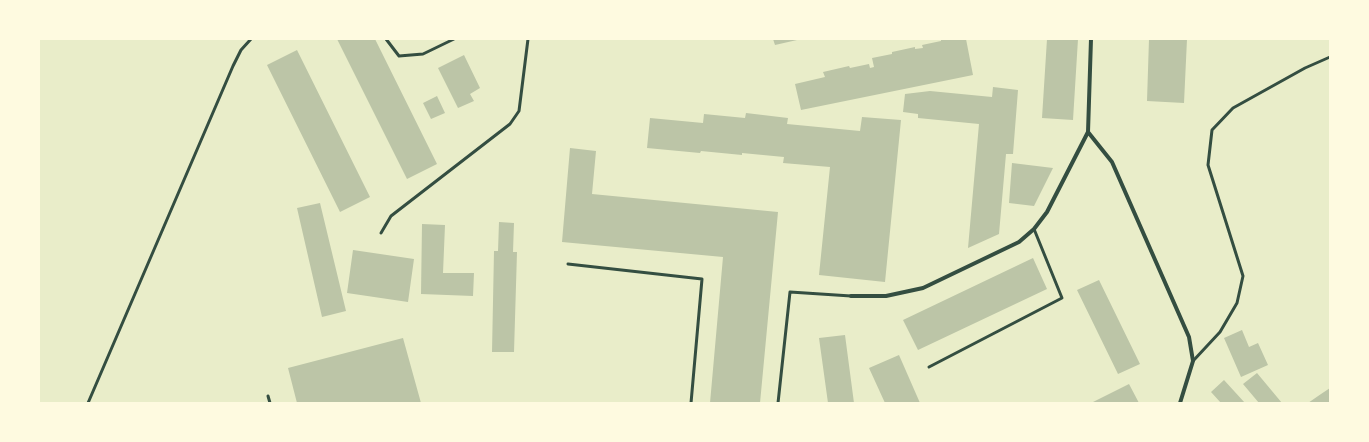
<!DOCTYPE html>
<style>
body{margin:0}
#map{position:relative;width:1369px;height:442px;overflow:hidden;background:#e9edc9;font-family:"Varela Round",sans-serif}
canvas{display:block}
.frame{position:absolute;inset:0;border:40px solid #fefae0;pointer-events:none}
</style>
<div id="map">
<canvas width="1369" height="442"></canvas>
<div class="frame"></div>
</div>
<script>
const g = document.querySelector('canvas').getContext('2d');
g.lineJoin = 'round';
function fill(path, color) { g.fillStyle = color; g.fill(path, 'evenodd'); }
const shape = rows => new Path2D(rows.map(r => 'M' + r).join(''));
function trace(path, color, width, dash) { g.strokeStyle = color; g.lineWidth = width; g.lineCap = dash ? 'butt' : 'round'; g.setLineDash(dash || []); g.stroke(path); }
fill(shape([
 [337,39,375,39,437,164,407,179],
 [773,39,797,39,797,40,775,45],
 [941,39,966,39,973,75,801,110,795,84,825,77,823,72,849,66,850,68,869,64,870,68,874,67,872,58,892,54,892,52,915,47,915,49,923,48,922,45,941,41],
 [1047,39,1078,39,1073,120,1042,118],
 [1149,39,1187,39,1184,103,1147,101],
 [297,50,370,197,340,212,267,65],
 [464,55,480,88,470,94,474,101,458,108,438,68],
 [993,87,1018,90,1013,154,1006,154,999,234,968,248,979,124,918,118,918,114,903,112,905,94,930,91,992,97],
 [437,96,445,113,431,119,423,103],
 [746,113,788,118,787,124,860,131,862,117,901,120,885,282,819,275,830,167,783,163,784,157,742,153,742,155,701,151,700,153,647,148,650,118,703,123,704,114,745,118],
 [570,148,596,151,592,194,778,212,760,403,710,403,723,257,562,242],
 [1012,163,1053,168,1034,206,1009,203],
 [320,203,346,311,322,317,297,208],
 [499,222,514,223,513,252,517,252,514,352,492,352,494,251,498,251],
 [422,224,445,225,443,273,474,273,473,296,421,294],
 [353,250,414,259,408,302,347,293],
 [1033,258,1047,289,918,350,903,320],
 [1099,280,1140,364,1118,374,1077,290],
 [1242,330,1249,347,1258,343,1268,365,1241,377,1224,338],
 [845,335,854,403,828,403,819,338],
 [403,338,421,403,297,403,288,368],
 [899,355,920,403,885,403,869,368],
 [1257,373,1282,403,1259,403,1243,384],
 [1224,380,1245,403,1221,403,1211,392],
 [1129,384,1139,403,1091,403],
 [1330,388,1330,403,1308,403,1321,394]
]), '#bcc5a7');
trace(shape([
 [386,39,399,56,423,54,454,39],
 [381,233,391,216,510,124,519,111,528,39],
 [568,264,702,279,691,403],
 [1193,361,1220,332,1237,303,1243,276,1208,165,1212,130,1233,108,1305,68,1330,57],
 [929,367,1062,298,1034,229],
 [268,396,270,403],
 [88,403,233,66,241,50,251,39],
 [778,403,790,292,851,296]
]), '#344e41', 3);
trace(shape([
 [1088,132,1112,162,1189,337,1193,361,1180,403],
 [851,296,886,296,923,288,1019,242,1034,229,1047,212,1088,132,1091,39]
]), '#344e41', 4);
</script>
